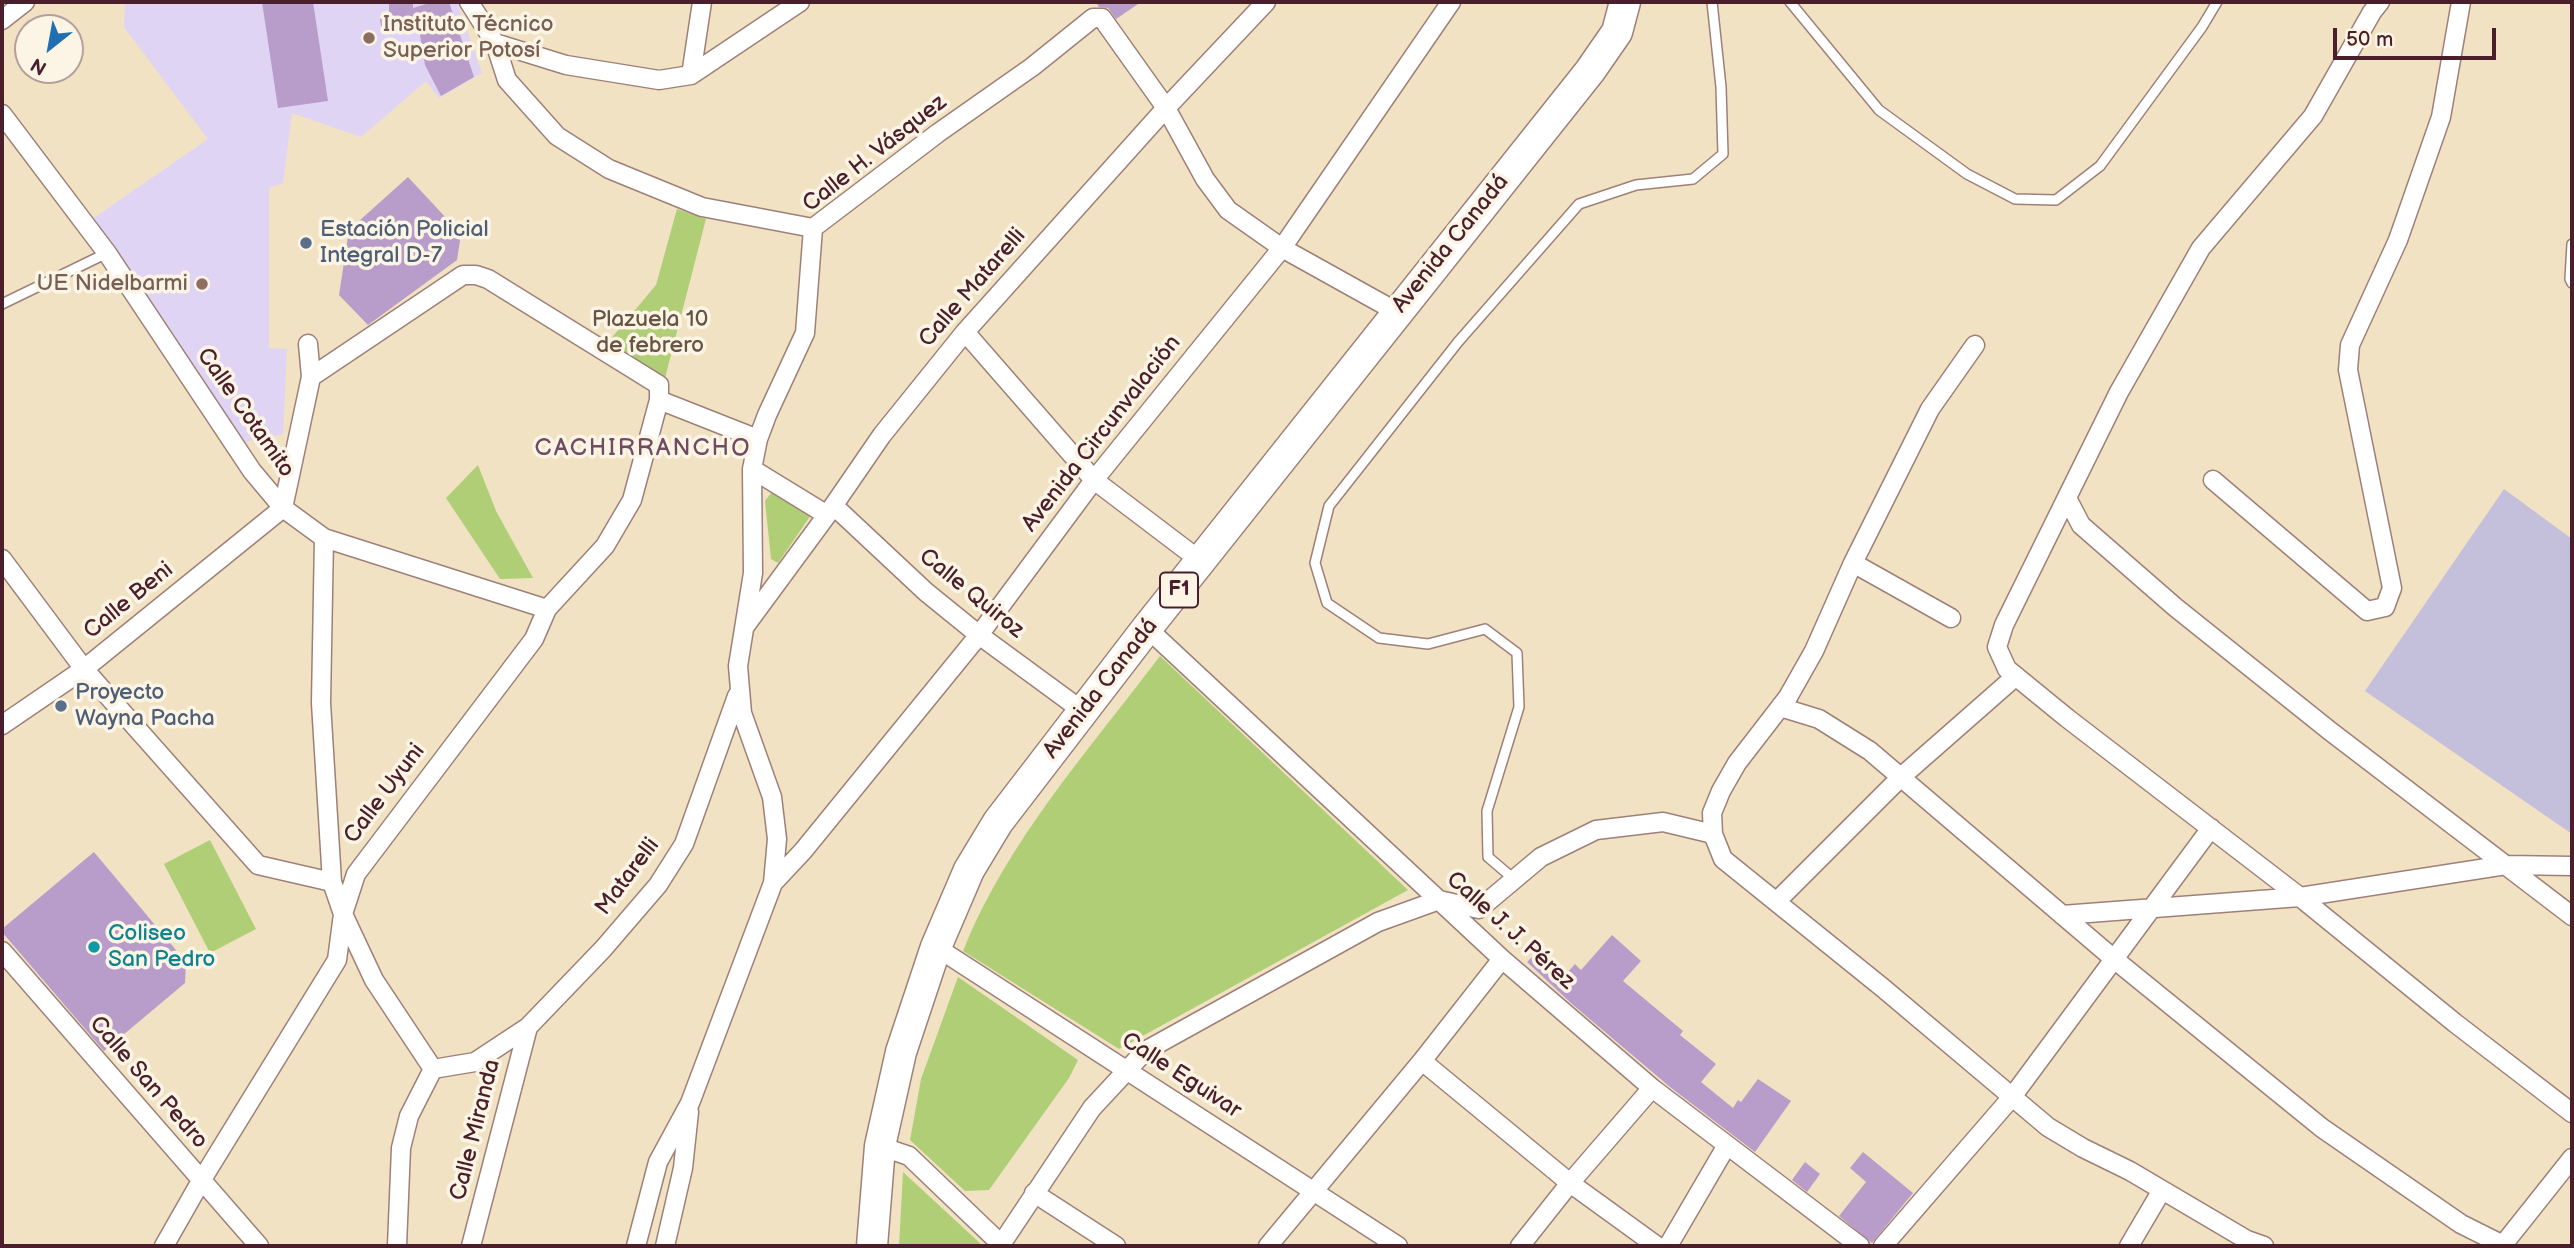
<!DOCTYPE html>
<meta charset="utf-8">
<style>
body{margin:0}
#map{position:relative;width:2574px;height:1248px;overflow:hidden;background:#f1e2c4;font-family:"Balsamiq Sans",sans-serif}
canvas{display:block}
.frame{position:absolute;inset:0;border:4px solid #4a1f2b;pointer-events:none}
.north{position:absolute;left:14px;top:14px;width:70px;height:70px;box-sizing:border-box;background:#fcf5e5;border:2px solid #b59f9b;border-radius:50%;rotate:211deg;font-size:19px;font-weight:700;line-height:28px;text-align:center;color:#4a1f2b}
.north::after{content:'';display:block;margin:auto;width:24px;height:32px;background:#1f6fb2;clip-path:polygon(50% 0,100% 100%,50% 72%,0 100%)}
.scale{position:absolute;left:2333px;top:28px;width:163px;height:32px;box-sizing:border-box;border:4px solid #4a1f2b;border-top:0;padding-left:9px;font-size:21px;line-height:24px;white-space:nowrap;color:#4a1f2b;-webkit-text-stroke:5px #fcf5e5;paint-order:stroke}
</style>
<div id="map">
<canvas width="2574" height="1248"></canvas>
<div class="frame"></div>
<div class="north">N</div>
<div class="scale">50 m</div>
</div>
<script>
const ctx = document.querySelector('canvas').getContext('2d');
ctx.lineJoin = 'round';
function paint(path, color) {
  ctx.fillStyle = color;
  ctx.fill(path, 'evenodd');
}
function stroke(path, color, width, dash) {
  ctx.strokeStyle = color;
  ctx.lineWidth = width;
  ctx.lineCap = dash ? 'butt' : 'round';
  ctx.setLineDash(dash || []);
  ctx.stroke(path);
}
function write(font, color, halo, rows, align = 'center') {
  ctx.font = font + ' "Balsamiq Sans",sans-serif';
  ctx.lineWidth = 7;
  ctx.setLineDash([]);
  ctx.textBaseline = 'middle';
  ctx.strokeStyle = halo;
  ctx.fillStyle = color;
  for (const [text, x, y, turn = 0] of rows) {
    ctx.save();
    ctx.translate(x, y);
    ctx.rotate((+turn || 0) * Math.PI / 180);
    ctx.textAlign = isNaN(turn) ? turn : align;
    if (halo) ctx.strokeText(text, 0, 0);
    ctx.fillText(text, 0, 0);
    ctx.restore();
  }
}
const built = new Path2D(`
 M125,2H457L482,73L439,98L426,81L361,137L292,113L283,183L269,188V348L287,349L283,434L244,442L91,220L208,139L124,27Z`);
const industrial = new Path2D(`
 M2504,489L2572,539V834L2365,691Z`);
const green = new Path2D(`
 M677,209L706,219L665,378L609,341L656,285Z
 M478,465L496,511L533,578L500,579L446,498Z
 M771,493L780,496L811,515L778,563L771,559L765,501Z
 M1160,656L1408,890L1119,1049L963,951C1007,841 1089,750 1160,656Z
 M210,840L256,929L210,953L164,864Z
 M958,977L1078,1060L1069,1078L989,1190L965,1191L910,1140L921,1079Z
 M903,1172L983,1246H899Z`);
const building = new Path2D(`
 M262,2H313L328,101L278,108Z
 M389,2H413V8L433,2H449L474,77L441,96L425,65L418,23L381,26L380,19L389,16Z
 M1096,2H1141L1116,19L1108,8L1099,7Z
 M408,177L461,234L457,260L368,325L339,295L349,230Z
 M94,852L186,962L185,983L104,1051L2,932V929Z
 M1612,935L1641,961L1623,981L1683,1031L1680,1035L1716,1064L1701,1082L1733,1108L1738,1100L1741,1102L1758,1079L1791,1101L1755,1152L1670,1087L1572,1004L1527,962L1540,949L1567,973L1575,964L1581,970Z
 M1863,1152L1913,1193L1872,1243L1839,1216L1866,1182L1850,1168Z
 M1805,1162L1820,1174L1807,1192L1792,1180Z`);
const service = new Path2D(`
 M1790,2L1879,110L1967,174L2015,199L2056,200L2100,166L2202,27L2217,2
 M2572,244L2570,279L2572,283
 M2,304L107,253
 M1515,880L1488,857L1487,811L1519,707L1517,653L1485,629L1428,644L1379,638L1327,603L1315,563L1329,506L1458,342L1579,204L1636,185L1693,179L1723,154L1721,87L1712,2`);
const minor = new Path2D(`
 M469,2L495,43L507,80L557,136L609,169L702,207L813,228
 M2380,2L2372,12L2313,116L2201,248L2119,392L2004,625L1997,647L2007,669L2067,718L2300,897L2455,1023L2572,1113
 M2,20L25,2
 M495,43L566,65L659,80L691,75L800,2
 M691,75L702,2
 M2,114L107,253L252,471L283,508L324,538L547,609
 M965,332L1094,480L1202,562
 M1975,345L1930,409L1853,563L1814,651L1788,697L1737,763L1721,791L1712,813L1713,834L1723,859L1883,988L2048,1127L2083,1148L2130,1171L2247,1240L2264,1246
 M659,400L758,439
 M752,469L827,515
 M2213,480L2367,611L2385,607L2392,588L2348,370L2350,345L2398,240L2441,117L2461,2
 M2067,498L2081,525L2175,607L2330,731L2572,916
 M834,506L926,592L979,635L1084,712
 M324,538L321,703L332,882L343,914L374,980L433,1069
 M2,559L84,669L258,865L332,882
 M1853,563L1951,618
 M746,625L827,515L882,435L965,332L1166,108L1266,2
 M1147,628L1502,959L1652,1088L1860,1246
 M1780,707L1819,719L1870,751L2114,959L2322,1128L2461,1224L2505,1246
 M2,725L84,669L283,508L311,377L308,344
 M773,883L803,851L979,635L1094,480L1282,248L1451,2
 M1776,902L1901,777L2016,676
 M2062,915L2300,897L2506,865L2572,866
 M936,947L1398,1246
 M2,951L259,1246
 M1422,1061L1570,1183L1657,1246
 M433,1069L475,1062L528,1027L603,949L658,885L684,844L737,696
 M880,1146L909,1156L1003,1246
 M1034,1193L1116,1246
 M164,1246L201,1181L337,960L343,914L356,874L534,639L547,609L605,546L632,500L659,400V385L488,279L476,275H463L311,377
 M397,1246L401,1148L409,1116L433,1069
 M471,1246L528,1027
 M636,1246L658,1162L690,1103L773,883L777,839L772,797L742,713L738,666L753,573L752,469L758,439L767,415L805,333L813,228L938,133L1032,67L1093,18H1102L1166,108L1205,179L1228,210L1282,248L1397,312
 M665,1246L683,1168L689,1112
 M1000,1246L1092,1108L1145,1051L1378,922L1439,900L1479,909L1541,857L1596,830L1663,822L1713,834
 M1268,1246L1422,1061L1502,959
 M1520,1246L1570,1183L1652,1088
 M1668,1246L1727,1145
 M1883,1246L2012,1097L2211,828
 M2129,1246L2162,1190
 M2502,1246L2572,1158`);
const trunk = new Path2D(`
 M872,1246L880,1146L901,1052L936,947L969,870L998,822L1147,628L1590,71L1617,32L1625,2`);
const markers = [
 [369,38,7,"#8d6e63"],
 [306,243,7,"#5c6f8a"],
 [202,284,7,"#8d6e63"],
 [61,706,7,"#5c6f8a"],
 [94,947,7,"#0f9aa8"]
];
const shields = [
 [1179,590,38]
];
const shieldNames = [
 ["F1",1179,590]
];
const educationNames = [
 ["Instituto Técnico",383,25],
 ["Superior Potosí",383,51],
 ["UE Nidelbarmi",188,284,"right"]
];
const streetNames = [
 ["Calle H. Vásquez",875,154,-38],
 ["Avenida Canadá",1451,244,-51],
 ["Calle Matarelli",973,288,-49],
 ["Calle Cotamito",245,413,55],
 ["Avenida Circunvalación",1102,434,-52],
 ["Calle Quiroz",971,594,39],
 ["Calle Beni",129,601,-39],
 ["Avenida Canadá",1101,689,-52],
 ["Calle Uyuni",385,794,-53],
 ["Matarelli",628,877,-53],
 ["Calle J. J. Pérez",1510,931,42],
 ["Calle Eguivar",1181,1076,33],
 ["Calle San Pedro",148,1083,49],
 ["Calle Miranda",476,1130,-76]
];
const serviceNames = [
 ["Estación Policial",320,230],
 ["Integral D-7",320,256],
 ["Proyecto",75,693],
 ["Wayna Pacha",75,719]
];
const parkNames = [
 ["Plazuela 10",650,320],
 ["de febrero",650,346]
];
const cultureNames = [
 ["Coliseo",108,934],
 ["San Pedro",108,960]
];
const neighbourhoodNames = [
 ["CACHIRRANCHO",643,449]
];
paint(built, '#e0d4f4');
paint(industrial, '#c4c0db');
paint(green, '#afce76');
paint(building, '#b89cc9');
stroke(service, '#9e8078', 12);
stroke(minor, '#9e8078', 21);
stroke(trunk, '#9e8078', 33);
stroke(service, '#fff', 9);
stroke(minor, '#fff', 18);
stroke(trunk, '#fff', 30);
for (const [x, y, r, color] of markers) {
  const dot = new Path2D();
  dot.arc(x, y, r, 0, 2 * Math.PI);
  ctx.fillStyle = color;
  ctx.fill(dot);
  stroke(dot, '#fcf5e5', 2.5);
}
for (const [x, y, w] of shields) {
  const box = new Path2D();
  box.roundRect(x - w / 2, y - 17.5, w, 35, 5);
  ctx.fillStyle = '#fcf5e5';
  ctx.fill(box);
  stroke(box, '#4a1f2b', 2);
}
write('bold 21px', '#4a1f2b', null, shieldNames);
write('23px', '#785e54', '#fcf5e5', educationNames, 'left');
write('23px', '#4a1f2b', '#fcf5e5', streetNames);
write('23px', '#4e5e75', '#fcf5e5', serviceNames, 'left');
write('23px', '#685442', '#fcf5e5', parkNames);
write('23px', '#0d838f', '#fcf5e5', cultureNames, 'left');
ctx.letterSpacing = '2px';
write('24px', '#704b62', '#fcf5e5', neighbourhoodNames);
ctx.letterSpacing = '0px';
</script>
